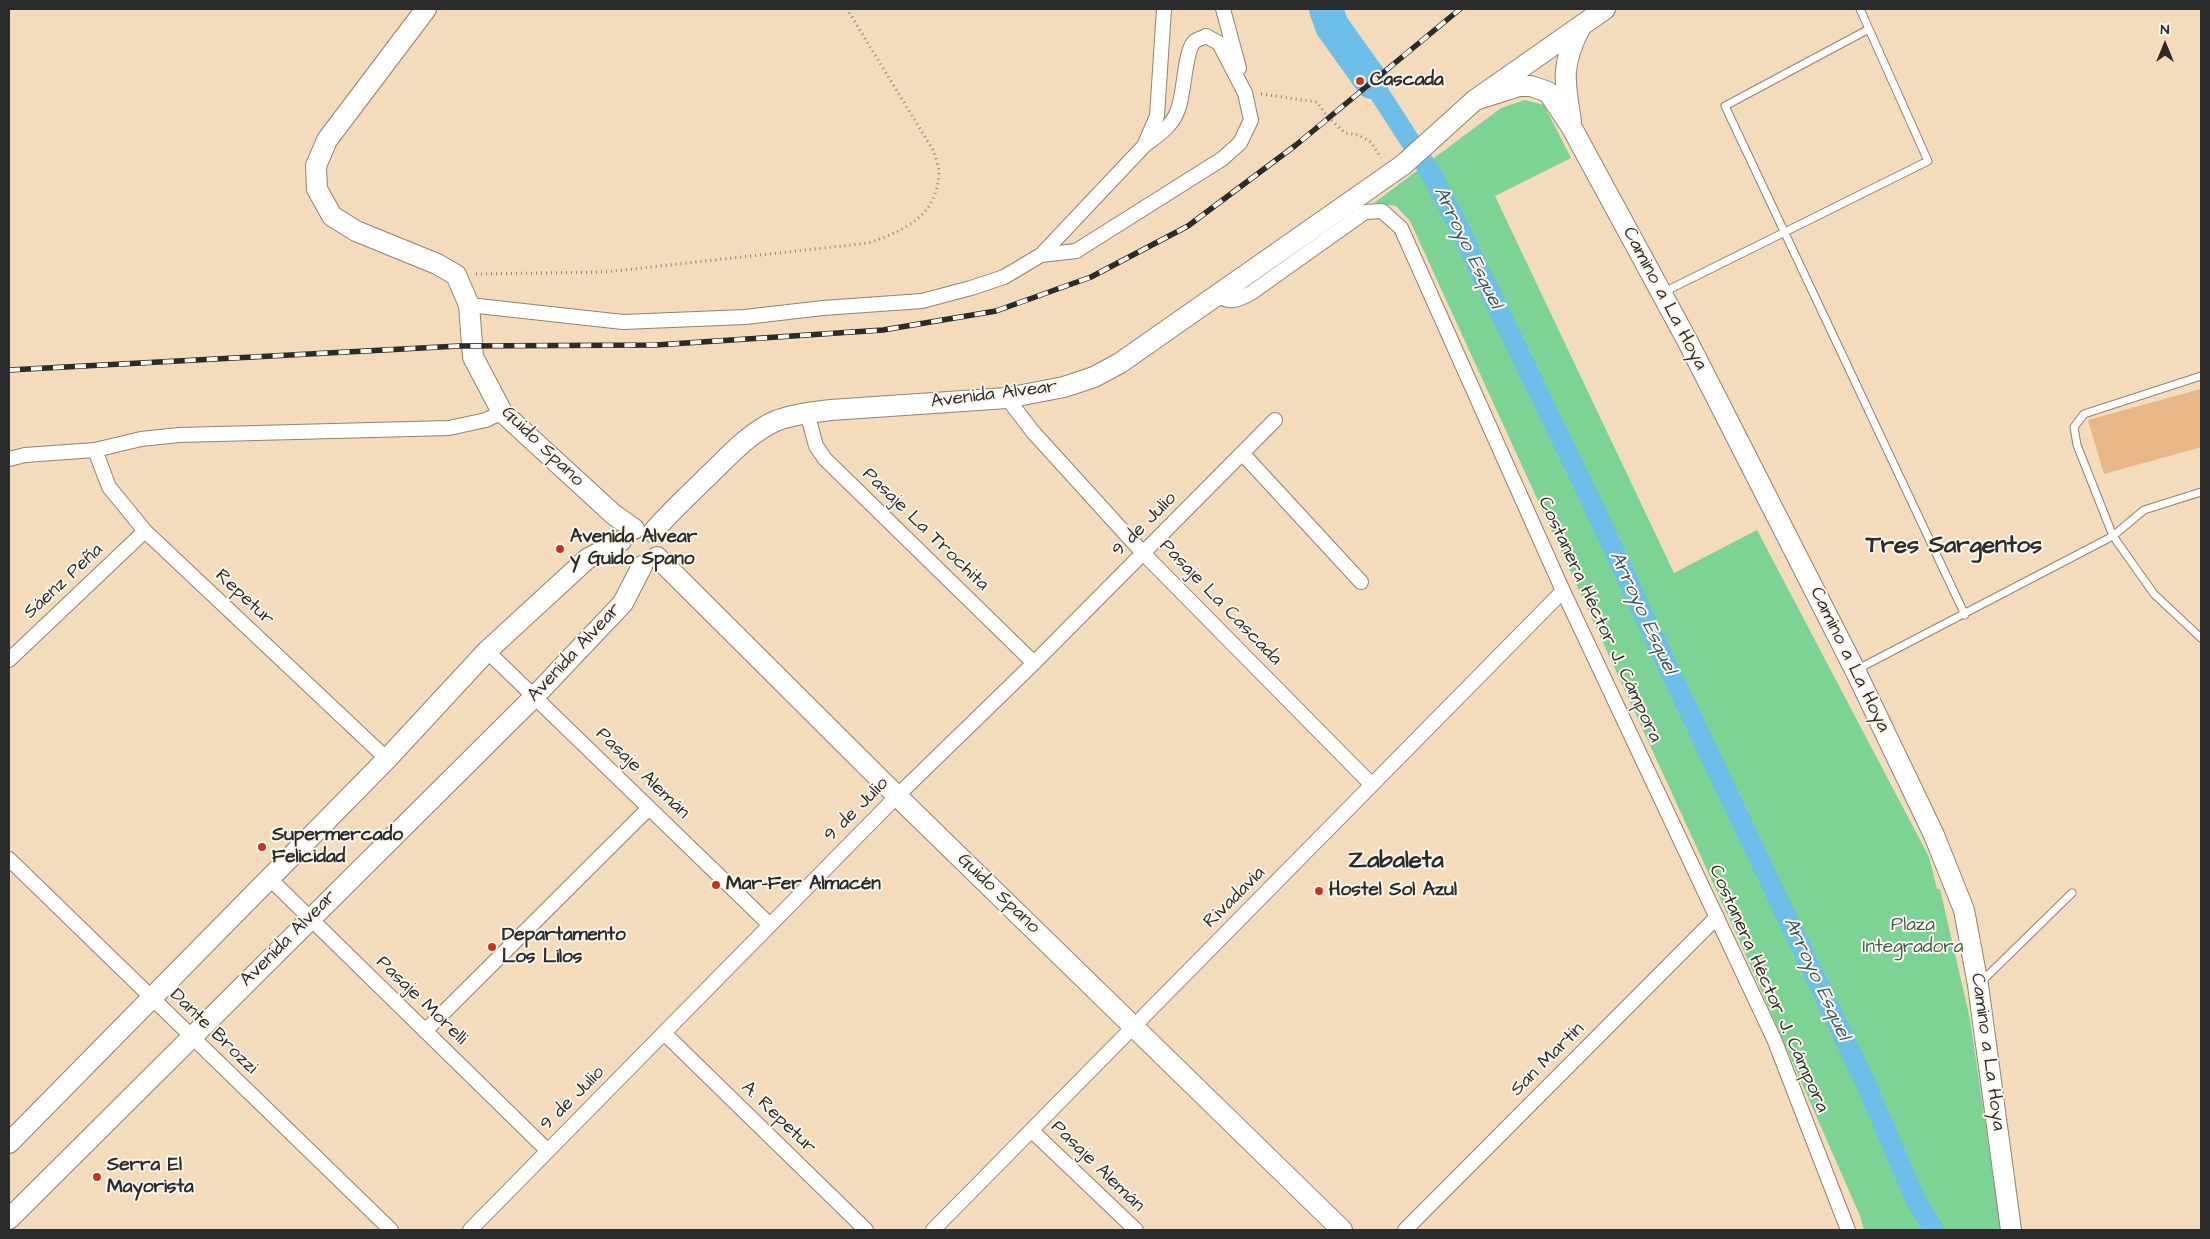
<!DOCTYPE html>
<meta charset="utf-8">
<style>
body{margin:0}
#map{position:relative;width:2210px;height:1239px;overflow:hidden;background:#f3dbbb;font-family:"Architects Daughter",sans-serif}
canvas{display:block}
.frame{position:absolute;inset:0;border:10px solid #2b2b2b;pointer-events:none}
.north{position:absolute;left:2140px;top:20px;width:50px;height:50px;-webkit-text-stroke:4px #fbf7ec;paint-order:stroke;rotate:0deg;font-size:14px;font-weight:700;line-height:20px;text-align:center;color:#2b2b2b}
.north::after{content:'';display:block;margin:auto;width:18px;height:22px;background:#2b2b2b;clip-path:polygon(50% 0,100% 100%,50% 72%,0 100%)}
</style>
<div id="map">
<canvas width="2210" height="1239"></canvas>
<div class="frame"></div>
<div class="north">N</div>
</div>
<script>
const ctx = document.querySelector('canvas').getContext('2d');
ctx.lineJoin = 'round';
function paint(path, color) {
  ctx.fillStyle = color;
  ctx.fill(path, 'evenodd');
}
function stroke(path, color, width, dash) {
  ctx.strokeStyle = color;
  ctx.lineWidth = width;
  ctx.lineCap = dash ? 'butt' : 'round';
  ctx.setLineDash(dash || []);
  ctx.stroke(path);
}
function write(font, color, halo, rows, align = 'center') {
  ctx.font = font + ' "Architects Daughter",sans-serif';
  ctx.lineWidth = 4;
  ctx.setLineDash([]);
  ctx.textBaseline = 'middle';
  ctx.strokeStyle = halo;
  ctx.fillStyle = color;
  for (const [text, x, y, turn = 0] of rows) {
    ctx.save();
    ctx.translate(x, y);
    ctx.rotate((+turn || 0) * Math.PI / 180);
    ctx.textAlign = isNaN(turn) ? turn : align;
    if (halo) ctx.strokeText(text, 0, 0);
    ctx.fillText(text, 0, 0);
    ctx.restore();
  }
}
const green = new Path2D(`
 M1525,100L1544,105L1571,158L1495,196L1674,573L1757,530L1929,857L1937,889H1940L1970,1019L2001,1230H1864L1860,1216L1740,942L1410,221L1396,206L1374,203L1501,108Z`);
const canal = new Path2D(`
 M1372,82L1432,175L1457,224L1592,503L1649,627L1865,1082L1916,1201L1934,1230`);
const river = new Path2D(`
 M1326,9L1332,26L1372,82`);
const building = new Path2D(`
 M2201,389V447L2104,474L2088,420Z`);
const path = new Path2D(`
 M1261,94L1317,102L1326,115L1345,133L1358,135L1371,142L1381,158
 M476,274L605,272L869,243C904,230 937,217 939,173C939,166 935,157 933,150L847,9`);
const lane = new Path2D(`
 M1869,29L1725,106L1965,615
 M1664,292L1928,161L1860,9
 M2201,376L2084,414L2074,427L2077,445L2113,536L2154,594L2201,638
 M1856,670L2113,536L2144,510L2201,492
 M1980,983L2072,893`);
const street = new Path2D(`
 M1223,9L1239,68
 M1041,255L1076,251L1222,159L1240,143L1251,120L1245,93L1219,43L1206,36C1203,38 1198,39 1195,41C1184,50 1185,95 1177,112C1171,127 1158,135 1145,145
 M1217,295C1229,304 1238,300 1251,293L1365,212L1382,211L1401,228L1563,591L1774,1039L1848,1230
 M469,305L623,322L745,317L823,308L922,301L971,288L1004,277L1041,255L1144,146L1157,116L1164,9
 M1007,398L1033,432L1143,553L1372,785
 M807,412L816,446L825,459L1034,663
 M95,450L109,487L145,531L387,759
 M1242,453L1361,582
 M9,459L25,455L95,450L141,439L179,435L449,428L486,420L502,412
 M487,651L770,925
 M9,660L145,531
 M9,859L391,1230
 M268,877L548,1151
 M425,1031L649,808
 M664,1033L866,1230
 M1032,1131L1136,1230
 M470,1230L897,796L1034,663L1275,420
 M933,1230L1563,591
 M1405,1230L1717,917`);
const secondary = new Path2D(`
 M426,9L327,140L316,166L317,189L332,216L356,231L437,264L456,275L469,305L473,357L502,412L613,514L634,529
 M1475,100L1519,86H1531L1548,92L1572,128L1688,342L1855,670L1934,835L1964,910L1978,985L2011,1230
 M1571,121C1564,80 1561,64 1581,26
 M653,532C670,512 690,494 709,475C730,455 751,431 778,420C795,414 813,412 831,410L1007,398L1064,387L1094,377L1120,363L1403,165L1475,100L1605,9
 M657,557L897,796L1342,1230
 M9,1143L387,759L487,651L587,559L621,541
 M9,1219L535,696L623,603L642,566`);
const rail = new Path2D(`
 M9,370L459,346L656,345L883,330L996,311L1091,277L1188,226L1296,145L1460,9`);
const markers = [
 [1360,81,5,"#c8321e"],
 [560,549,5,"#c8321e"],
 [262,847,5,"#c8321e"],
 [716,885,5,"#c8321e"],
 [1319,891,5,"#c8321e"],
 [492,947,5,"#c8321e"],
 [97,1177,5,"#c8321e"]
];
const poiNames = [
 ["Cascada",1370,81],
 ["Avenida Alvear",570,538],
 ["y Guido Spano",570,560],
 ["Supermercado",272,836],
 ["Felicidad",272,858],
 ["Mar-Fer Almacén",726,885],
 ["Hostel Sol Azul",1329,891],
 ["Departamento",502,936],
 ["Los Lilos",502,958],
 ["Serra El",107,1166],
 ["Mayorista",107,1188]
];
const streetNames = [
 ["Camino a La Hoya",1664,299,62],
 ["Avenida Alvear",994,395,-7],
 ["Guido Spano",542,447,44],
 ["9 de Julio",1145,525,-45],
 ["Pasaje La Trochita",925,530,44],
 ["Sáenz Peña",64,582,-43],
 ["Repetur",244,598,43],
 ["Pasaje La Cascada",1220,603,46],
 ["Costanera Héctor J. Cámpora",1599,620,65],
 ["Avenida Alvear",575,653,-47],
 ["Camino a La Hoya",1849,660,64],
 ["Pasaje Alemán",642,774,44],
 ["9 de Julio",857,810,-45],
 ["Guido Spano",998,894,44],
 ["Rivadavia",1235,898,-45],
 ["Avenida Alvear",289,939,-45],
 ["Costanera Héctor J. Cámpora",1768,989,66],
 ["Pasaje Morelli",421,1001,44],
 ["Dante Brozzi",213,1032,44],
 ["Camino a La Hoya",1987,1052,82],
 ["San Martín",1548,1060,-45],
 ["9 de Julio",573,1099,-45],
 ["A. Repetur",778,1118,44],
 ["Pasaje Alemán",1097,1167,44]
];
const parkNames = [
 ["Plaza",1913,926],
 ["Integradora",1913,948]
];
const waterNames = [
 ["Arroyo Esquel",1467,248,64],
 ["Arroyo Esquel",1642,613,65],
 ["Arroyo Esquel",1816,979,65]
];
const districtNames = [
 ["Tres Sargentos",1954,547],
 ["Zabaleta",1396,862]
];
paint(green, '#7dd396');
stroke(canal, '#6dbfe9', 20);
stroke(river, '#6dbfe9', 34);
paint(building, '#e8b687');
stroke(lane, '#8f8373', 9);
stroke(street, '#8f8373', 16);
stroke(secondary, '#8f8373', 22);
stroke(path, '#8f8373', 3, [1, 4]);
stroke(lane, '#fff', 7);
stroke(street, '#fff', 14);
stroke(secondary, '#fff', 20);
stroke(rail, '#2b2b2b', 5.5);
stroke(rail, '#fbf7ec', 4, [11]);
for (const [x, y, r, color] of markers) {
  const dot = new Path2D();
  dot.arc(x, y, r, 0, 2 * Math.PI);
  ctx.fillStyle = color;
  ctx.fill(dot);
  stroke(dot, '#fbf7ec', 2);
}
write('bold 19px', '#2b2b2b', '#fbf7ec', poiNames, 'left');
write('19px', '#2b2b2b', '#fbf7ec', streetNames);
write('19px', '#445d4b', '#fbf7ec', parkNames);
write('italic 20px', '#3f5764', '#fbf7ec', waterNames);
write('bold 24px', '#2b2b2b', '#fbf7ec', districtNames);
</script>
